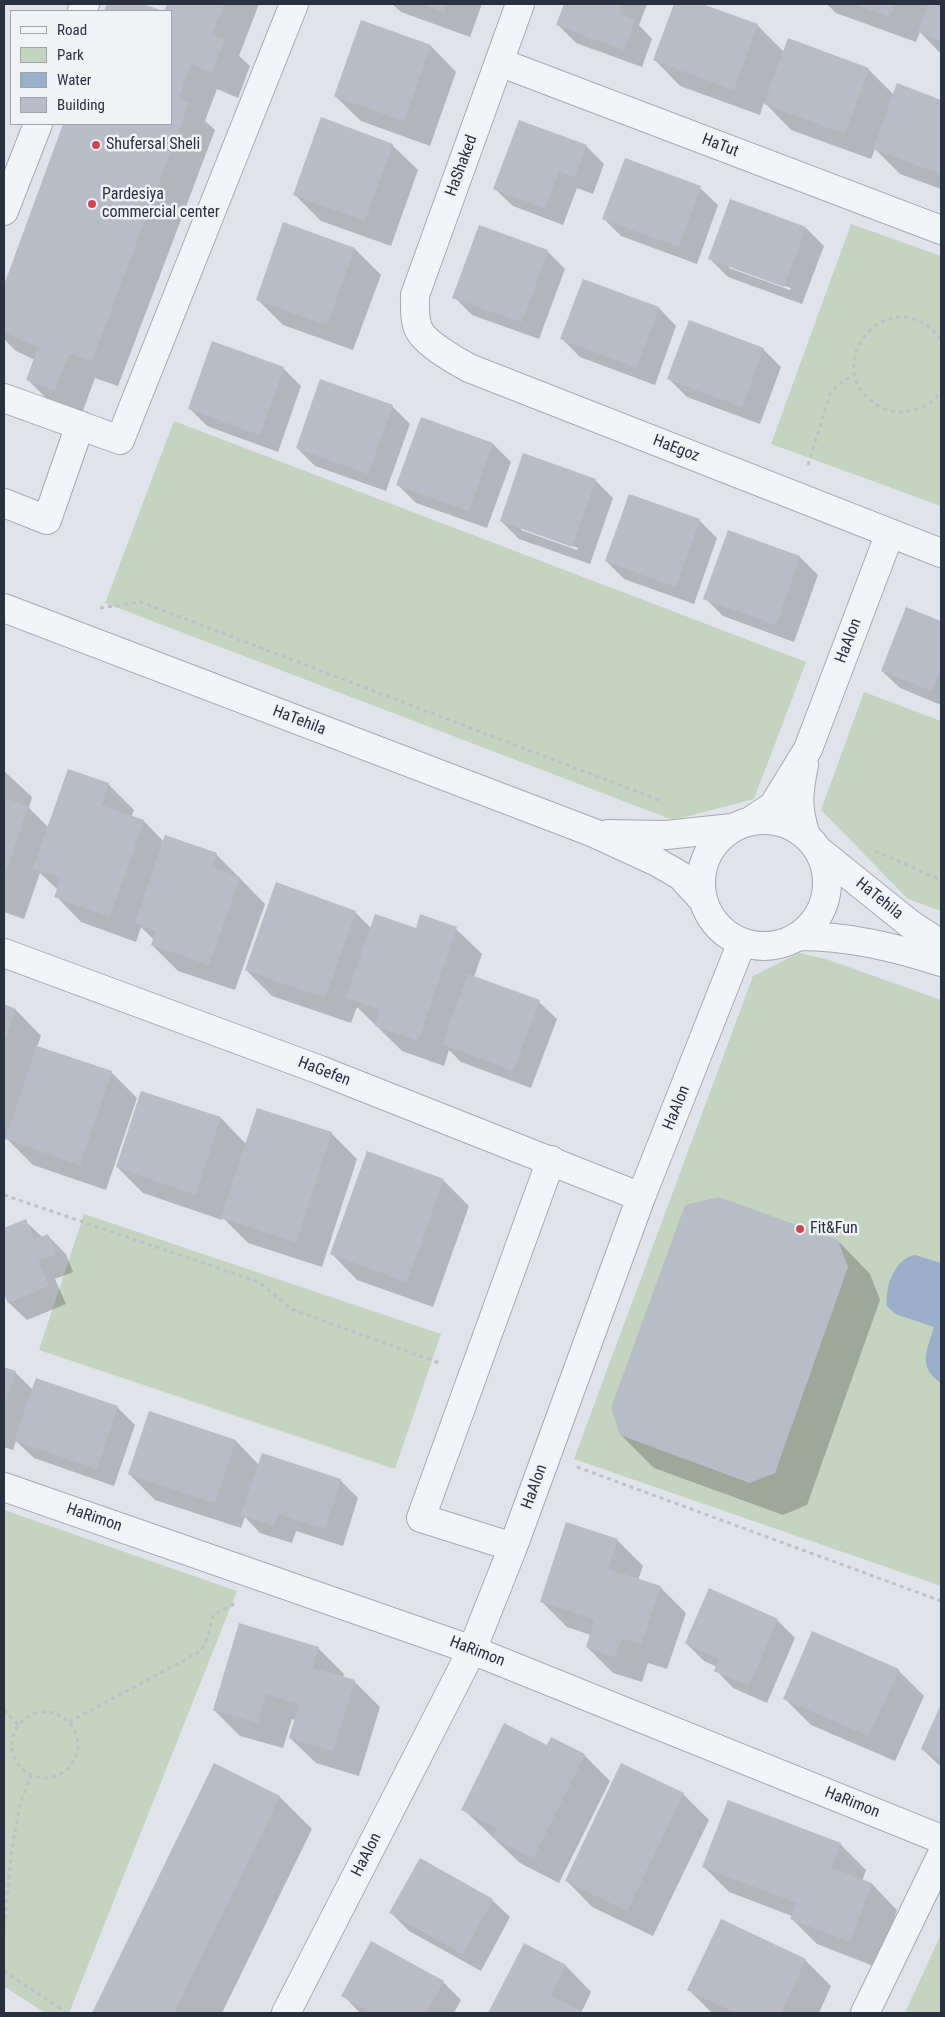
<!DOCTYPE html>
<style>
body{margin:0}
#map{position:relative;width:945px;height:2017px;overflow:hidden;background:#e0e3e9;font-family:"Roboto Condensed",sans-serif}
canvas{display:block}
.frame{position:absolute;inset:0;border:5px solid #293040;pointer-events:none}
.legend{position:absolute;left:10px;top:10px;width:162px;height:115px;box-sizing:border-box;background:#f0f2f6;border:1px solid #a0a4ad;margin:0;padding:6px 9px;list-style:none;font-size:15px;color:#293040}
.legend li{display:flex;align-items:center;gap:10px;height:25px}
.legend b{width:25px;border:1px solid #a0a4ad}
</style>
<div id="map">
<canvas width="945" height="2017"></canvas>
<div class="frame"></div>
<ul class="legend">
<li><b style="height:6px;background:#f3f4f7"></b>Road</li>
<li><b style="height:14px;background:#c5d3c1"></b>Park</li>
<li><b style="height:14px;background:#9bafc8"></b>Water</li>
<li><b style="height:14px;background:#b7bcc6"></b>Building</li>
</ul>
</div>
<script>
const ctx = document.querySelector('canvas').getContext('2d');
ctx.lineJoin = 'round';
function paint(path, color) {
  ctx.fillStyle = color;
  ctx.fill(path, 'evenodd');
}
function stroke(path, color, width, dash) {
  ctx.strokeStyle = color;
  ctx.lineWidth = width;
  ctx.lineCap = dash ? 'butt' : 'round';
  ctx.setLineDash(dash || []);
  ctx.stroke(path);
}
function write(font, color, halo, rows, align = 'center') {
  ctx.font = font + ' "Roboto Condensed",sans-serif';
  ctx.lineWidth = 5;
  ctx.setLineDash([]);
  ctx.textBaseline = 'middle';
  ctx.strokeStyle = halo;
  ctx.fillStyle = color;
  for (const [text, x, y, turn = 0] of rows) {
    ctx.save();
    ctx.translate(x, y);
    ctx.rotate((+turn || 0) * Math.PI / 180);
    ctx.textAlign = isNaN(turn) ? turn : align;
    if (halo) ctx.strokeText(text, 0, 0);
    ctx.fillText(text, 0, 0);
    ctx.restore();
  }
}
const green = new Path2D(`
 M851,224L941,256V506L771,444Z
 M174,421L806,662L754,799L673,820L105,603Z
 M864,692L941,721V911L908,899L821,810Z
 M799,953L826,959L941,1000V1586L574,1459L753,976Z
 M84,1214L441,1334L395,1469L39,1350Z
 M4,1510L237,1591L69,2013H45L4,1986Z
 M941,1934V2013H905Z`);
const water = new Path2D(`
 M915,1255L941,1263V1383C917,1367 927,1350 934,1327L895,1314L887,1306C885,1287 894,1259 915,1255Z`);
const shadow = new Path2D(`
 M108,4H140L160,11H106Z
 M168,4H259L239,56L250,66L238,98L217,89L205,121L215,130L118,386L95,378L81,416L53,405L27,379L35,360L16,351L4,339V288L64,124H171V11H165Z
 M392,4H482L470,37L401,12Z
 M566,4H647L639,25L652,39L642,67L576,43L558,25Z
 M675,4H699L757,25L784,52L868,69L894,95L898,85L941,101V189L900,174L875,149L871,159L791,130L764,102L760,115L680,86L655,60Z
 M827,4H941V54L920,32L916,42L836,13Z
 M431,46L456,72L430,146L361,121L335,96Z
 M392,145L418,170L391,246L321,221L295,195Z
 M586,146L604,164L593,194L577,188L563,225L513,206L495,189Z
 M700,188L718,205L697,264L621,236L604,219Z
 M284,224L355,249L381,275L353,350L283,325L257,299Z
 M806,228L824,246L802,304L728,277L710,259ZM729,266L791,288L790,290L729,268Z
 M547,251L565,269L539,339L472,315L454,297Z
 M659,308L676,326L655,385L580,357L562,339Z
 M763,349L781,367L760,424L687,397L669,379Z
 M283,368L301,386L278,452L207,426L190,409Z
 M392,406L410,424L386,491L315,466L297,448Z
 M421,419L493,444L511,462L487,528L416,503L398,485Z
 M595,480L613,498L590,564L519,539L501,521ZM521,527L578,548L577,550L521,530Z
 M699,520L717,538L694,604L624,579L606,561Z
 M728,532L800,557L818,575L794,642L723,616L705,598Z
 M906,609L941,622V705L900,688L882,671Z
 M4,771L32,797L29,808L49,828L108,784L134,810L131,817L144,821L164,842L216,854L265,904L235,990L178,971L152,945L154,940L141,927L136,942L81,922L56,896L58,890L40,873L24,919L4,912Z
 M355,912L371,928L456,929L482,954L474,977L539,1002L557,1019L531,1088L461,1062L449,1050L444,1066L402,1051L357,1007L351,1023L272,996L246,970Z
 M4,1006L16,1010L41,1036L37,1047L111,1072L137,1098L106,1190L33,1165L6,1138L4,1143Z
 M141,1092L221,1118L246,1144L331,1133L357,1159L322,1267L248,1243L223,1218L222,1220L143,1193L117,1167Z
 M443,1180L469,1206L433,1307L357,1280L332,1254Z
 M25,1221L43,1238L48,1236L66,1254L73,1272L55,1279L66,1304L27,1320L9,1303L4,1290V1230Z
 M838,1241L870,1274L880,1300L807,1505L783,1515L654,1468L621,1435Z
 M4,1368L15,1372L33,1390L117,1407L135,1425L114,1486L34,1458L16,1441L13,1450L4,1447Z
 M150,1413L236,1441L259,1465L340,1480L358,1498L343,1546L296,1531L292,1543L260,1533L245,1517L241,1528L155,1500L129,1474Z
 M617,1540L643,1566L638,1580L660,1587L686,1613L667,1669L648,1663L642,1682L613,1673L587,1647L591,1635L567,1627L541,1601Z
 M777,1620L795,1638L767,1703L733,1688L716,1670L717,1667L704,1661L686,1643Z
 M318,1648L344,1674L343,1678L354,1681L380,1707L359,1776L316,1763L290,1738L295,1720L292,1719L283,1748L240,1736L214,1710Z
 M898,1670L924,1696L895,1761L811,1725L785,1699Z
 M941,1707V1767L922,1749Z
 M548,1746L584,1755L610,1781L559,1883L520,1863L463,1809Z
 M214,1764L280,1797L312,1829L222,2013H93Z
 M683,1794L709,1820L653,1936L592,1907L567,1881Z
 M840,1844L866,1870L862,1881L872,1884L897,1910L876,1967L817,1944L792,1919V1916L729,1892L703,1866Z
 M492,1900L510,1917L481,1971L409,1931L391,1913Z
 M722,1920L805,1960L831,1986L819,2013H712L689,1990Z
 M524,1945L566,1966L591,1992L581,2013H490Z
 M443,1982L461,2000L454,2013H360L343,1995Z`);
const building = new Path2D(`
 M107,4H143L163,11H104Z
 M167,4H224L212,34L225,39L212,73L191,64L178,99L189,103L92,361L69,353L55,391L26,380L38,347L4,332V285L63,124H171V11H164Z
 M422,4H447L444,12Z
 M564,4H622L619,14L635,20L624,50L556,25Z
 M674,4H702L758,24L734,90L653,60Z
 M854,4H895L890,17Z
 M928,4H941V41L918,32Z
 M361,20L431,45L404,121L334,96Z
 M788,38L869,68L845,134L764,104Z
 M897,83L941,100V174L873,149Z
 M321,117L393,144L365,221L293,195Z
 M519,120L587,145L575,177L559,171L545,208L493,189Z
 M625,158L701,186L679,247L602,219Z
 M730,199L806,227L784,287L708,259Z
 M283,222L355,248L327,325L256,300Z
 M479,225L548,250L522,322L452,298Z
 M583,279L659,307L637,368L560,339Z
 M689,320L764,348L742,407L667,379Z
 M212,341L284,367L260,435L188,409Z
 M320,379L393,405L368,474L296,448Z
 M421,417L493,443L469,511L396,485Z
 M523,453L596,479L572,547L500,521Z
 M629,494L700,519L676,587L605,561Z
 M728,530L800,556L776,625L703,599Z
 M906,607L941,621V668L932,691L881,671Z
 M68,769L109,783L101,805L144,820L110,917L54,897L61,878L33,868Z
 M4,798L28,806L4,878Z
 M165,835L217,853L212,867L240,877L209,965L151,945L156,931L135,923Z
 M276,882L356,911L325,998L245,970Z
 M375,914L416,928L420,914L457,927L418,1041L375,1026L380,1010L346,998Z
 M468,974L540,1000L513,1071L442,1044Z
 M4,1004L16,1009L4,1043Z
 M37,1046L112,1071L80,1165L6,1139Z
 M141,1091L221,1117L196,1195L116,1167Z
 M257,1108L332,1132L296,1242L221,1218Z
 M367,1151L444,1179L407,1282L330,1254Z
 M719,1197L838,1240L848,1267L775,1473L750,1483L620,1435L611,1408L685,1205Z
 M26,1219L34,1240L48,1234L56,1254L38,1261L49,1286L8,1303L4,1294V1228Z
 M4,1367L16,1371L4,1407Z
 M36,1378L118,1406L97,1469L14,1441Z
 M149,1411L236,1440L215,1503L128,1474Z
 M262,1453L341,1479L325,1529L278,1514L274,1526L241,1515Z
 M566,1522L618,1539L608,1569L661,1586L641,1644L622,1638L616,1657L586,1647L595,1619L540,1602Z
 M709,1588L778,1619L749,1686L714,1671L719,1659L685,1643Z
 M239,1623L319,1647L313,1668L355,1680L333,1751L289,1738L299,1704L266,1694L258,1723L213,1710Z
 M812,1631L899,1669L869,1736L783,1699Z
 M941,1704V1759L921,1749Z
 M504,1723L547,1745L551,1737L585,1754L533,1858L492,1837L497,1828L461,1810Z
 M214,1763L280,1796L174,2013H92Z
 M621,1763L684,1793L627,1911L565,1881Z
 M728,1800L841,1843L831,1868L872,1883L850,1942L790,1919L797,1903L702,1867Z
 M420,1858L493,1899L463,1954L389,1913Z
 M721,1919L806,1959L781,2013H736L687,1990Z
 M371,1941L444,1981L426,2013H373L341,1996Z
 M524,1943L566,1965L551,1996L581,2011L579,2013H488Z`);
const path = new Path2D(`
 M941,339C891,277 820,362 872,401C879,407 889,412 899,412C916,411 932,406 941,391
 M808,465L830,394L838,385L855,374
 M100,608L141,602L659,800
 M875,851L941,880
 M4,1195L259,1282L291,1309L442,1364
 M577,1467L941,1601
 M4,1710L18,1725
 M12 1745a33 33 0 1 1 66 0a33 33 0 1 1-66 0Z
 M69,1722L201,1651L208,1636L213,1615L236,1603
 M4,1935L11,1855L20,1804L31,1775
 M4,1971L67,2013`);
const minor = new Path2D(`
 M520,4L415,295C415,305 414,321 419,330C425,343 456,361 469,368L941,553
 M82,11L85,4
 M499,62L941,230
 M4,211L38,124
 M4,398L120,440L294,4
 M4,503L47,520L80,425
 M4,608L594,833L657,862L681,876L703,900
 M804,765C798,794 797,808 806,836
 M752,820L773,806L808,749L890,533
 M701 883a63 63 0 1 1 126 0a63 63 0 1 1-126 0Z
 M608,834L666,835L732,828
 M818,850L910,924L941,944
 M799,936C848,936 894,947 941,962
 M4,953L320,1070L641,1197
 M4,1487L472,1650L941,1839
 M513,1547L421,1518L551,1160
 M286,2013L472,1650L513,1547L641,1197L742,942
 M865,2013L941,1856`);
const markers = [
 [96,145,5,"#cc4653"],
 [92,204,5,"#cc4653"],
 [800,1229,5,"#cc4653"]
];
const poiNames = [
 ["Shufersal Sheli",106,145],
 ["Pardesiya",102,195],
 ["commercial center",102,213],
 ["Fit&Fun",810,1229]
];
const streetNames = [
 ["HaTut",720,146,21],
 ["HaShaked",462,166,-70],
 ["HaEgoz",676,449,21],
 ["HaAlon",849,641,-69],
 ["HaTehila",299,721,21],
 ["HaTehila",879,899,39],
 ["HaGefen",324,1072,21],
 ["HaAlon",677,1108,-68],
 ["HaAlon",535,1487,-70],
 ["HaRimon",94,1518,19],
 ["HaRimon",477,1652,21],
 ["HaRimon",852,1803,22],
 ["HaAlon",367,1855,-63]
];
paint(green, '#c5d3c1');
paint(water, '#9bafc8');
paint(shadow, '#0003');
paint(building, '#b7bcc6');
stroke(minor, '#a5aab3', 30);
stroke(path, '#bec1c7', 3, [4, 4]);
stroke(minor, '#f3f4f7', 28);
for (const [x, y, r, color] of markers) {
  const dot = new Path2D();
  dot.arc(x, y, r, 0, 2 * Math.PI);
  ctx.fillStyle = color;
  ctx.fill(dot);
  stroke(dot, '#f0f2f6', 2);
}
write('16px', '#293040', '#f0f2f6', poiNames, 'left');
write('16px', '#293040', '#f0f2f6', streetNames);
</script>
